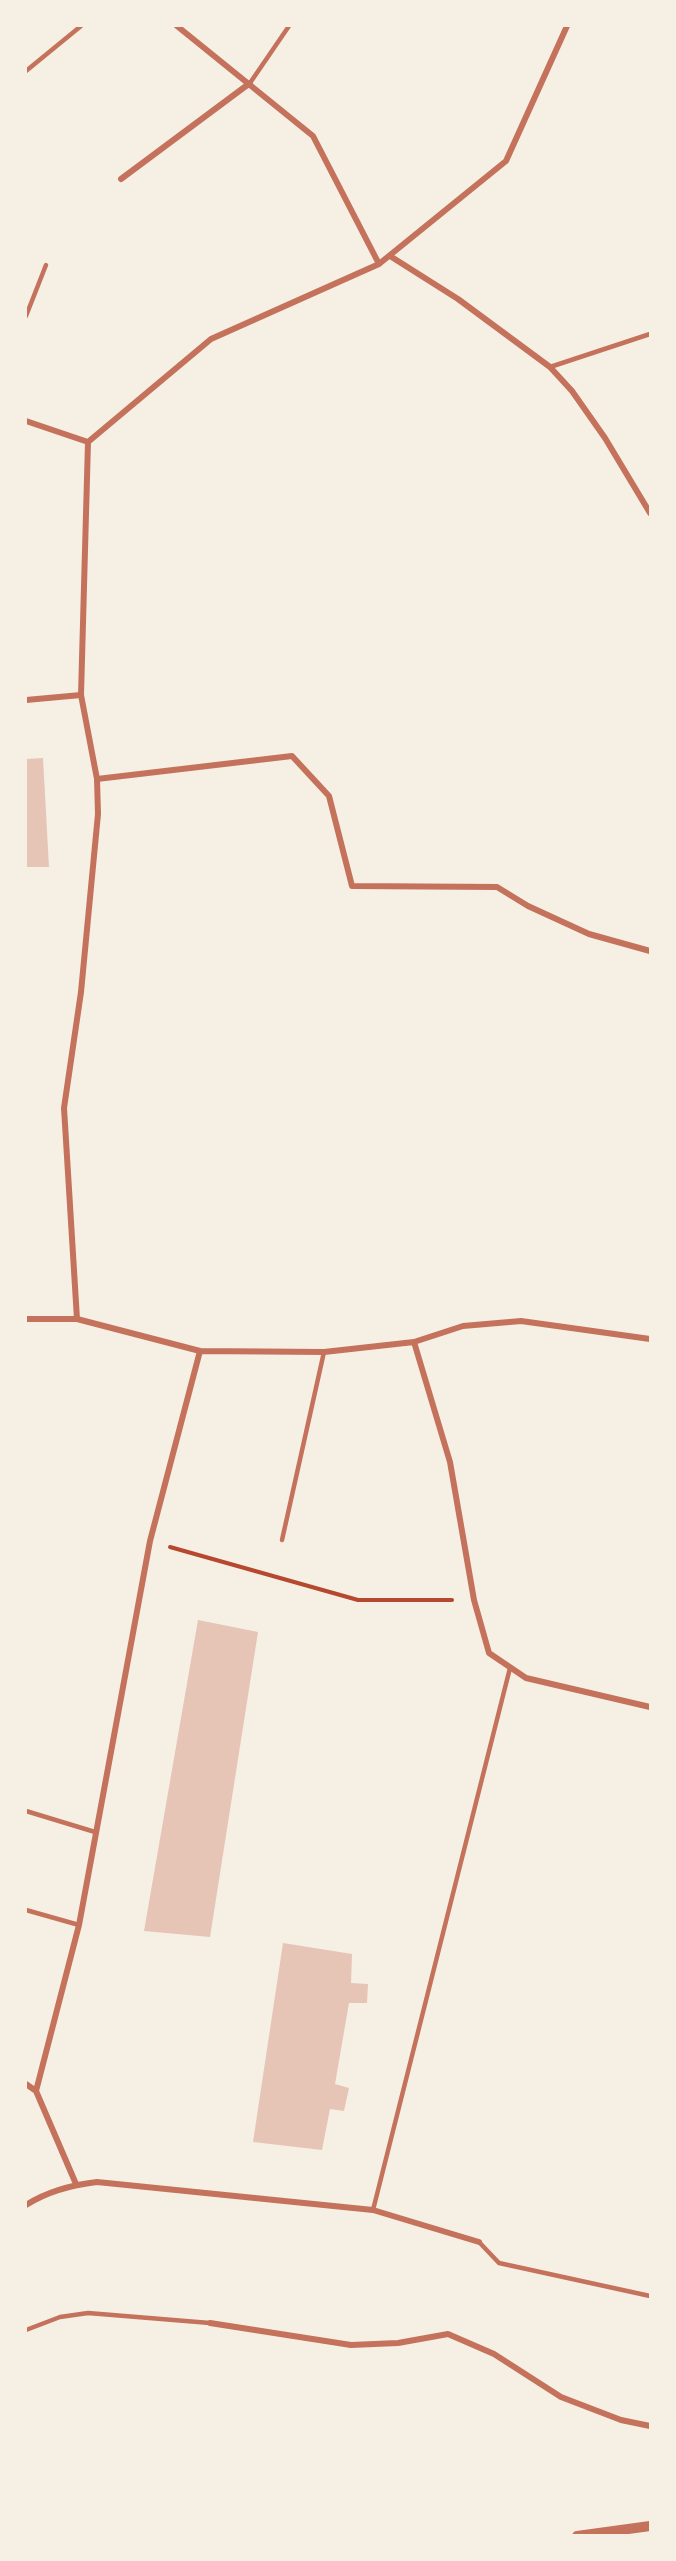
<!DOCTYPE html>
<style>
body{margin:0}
#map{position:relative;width:676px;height:2561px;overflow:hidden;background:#f6efe4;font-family:"Source Serif 4",serif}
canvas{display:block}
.frame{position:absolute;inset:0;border:27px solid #f6efe4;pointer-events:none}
</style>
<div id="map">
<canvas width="676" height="2561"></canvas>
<div class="frame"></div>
</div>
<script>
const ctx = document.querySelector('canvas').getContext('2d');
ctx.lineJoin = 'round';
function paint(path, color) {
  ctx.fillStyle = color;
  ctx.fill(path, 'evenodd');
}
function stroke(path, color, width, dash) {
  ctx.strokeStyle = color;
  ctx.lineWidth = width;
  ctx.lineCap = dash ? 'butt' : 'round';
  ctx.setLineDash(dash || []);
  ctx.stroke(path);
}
const building = new Path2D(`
 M43,758L49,867H26V759Z
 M198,1620L258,1632L210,1937L144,1931Z
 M283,1943L352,1954L351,1983L368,1984L367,2003H349L335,2084L349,2088L344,2111L330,2109L322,2150L253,2142Z`);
const path = new Path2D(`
 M170,1547L358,1600H452`);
const service = new Path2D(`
 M26,71L81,26
 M250,83L289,26
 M26,316L46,265
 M550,367L650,334
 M282,1540L324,1352
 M26,1811L95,1832
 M26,1910L79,1925
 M373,2210L510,1668
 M479,2242L499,2263L650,2296
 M26,2330L60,2317L88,2313L210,2323`);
const minor = new Path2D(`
 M177,26L313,136L379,264
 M121,179L250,83
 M390,256L458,299L550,367L572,391L605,438L650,513
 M26,421L88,442L81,695L97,779L98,814L81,992L64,1108L77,1319
 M88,442L211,339L379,264L506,161L567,26
 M26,700L81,695
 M97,779L292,756L329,796L352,886L497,887L528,906L589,934L650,951
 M26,1319H77L200,1351L324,1352L414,1342L463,1326L521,1321L650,1339
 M414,1342L450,1462L474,1600L489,1653L526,1678L650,1707
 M26,2084L36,2091L76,2184
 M36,2091L79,1925L150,1541L200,1351
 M26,2205C48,2191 71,2185 97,2182L373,2210L479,2242
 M210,2323L351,2345L398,2343L448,2334L494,2354L561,2397L621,2420L650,2426`);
const tertiary = new Path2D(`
 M577,2536L650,2526`);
paint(building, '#e6c5b7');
stroke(path, '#b5482f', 4);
stroke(service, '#c5725c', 4.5);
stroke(minor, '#c5725c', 6);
stroke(tertiary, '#c5725c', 10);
</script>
